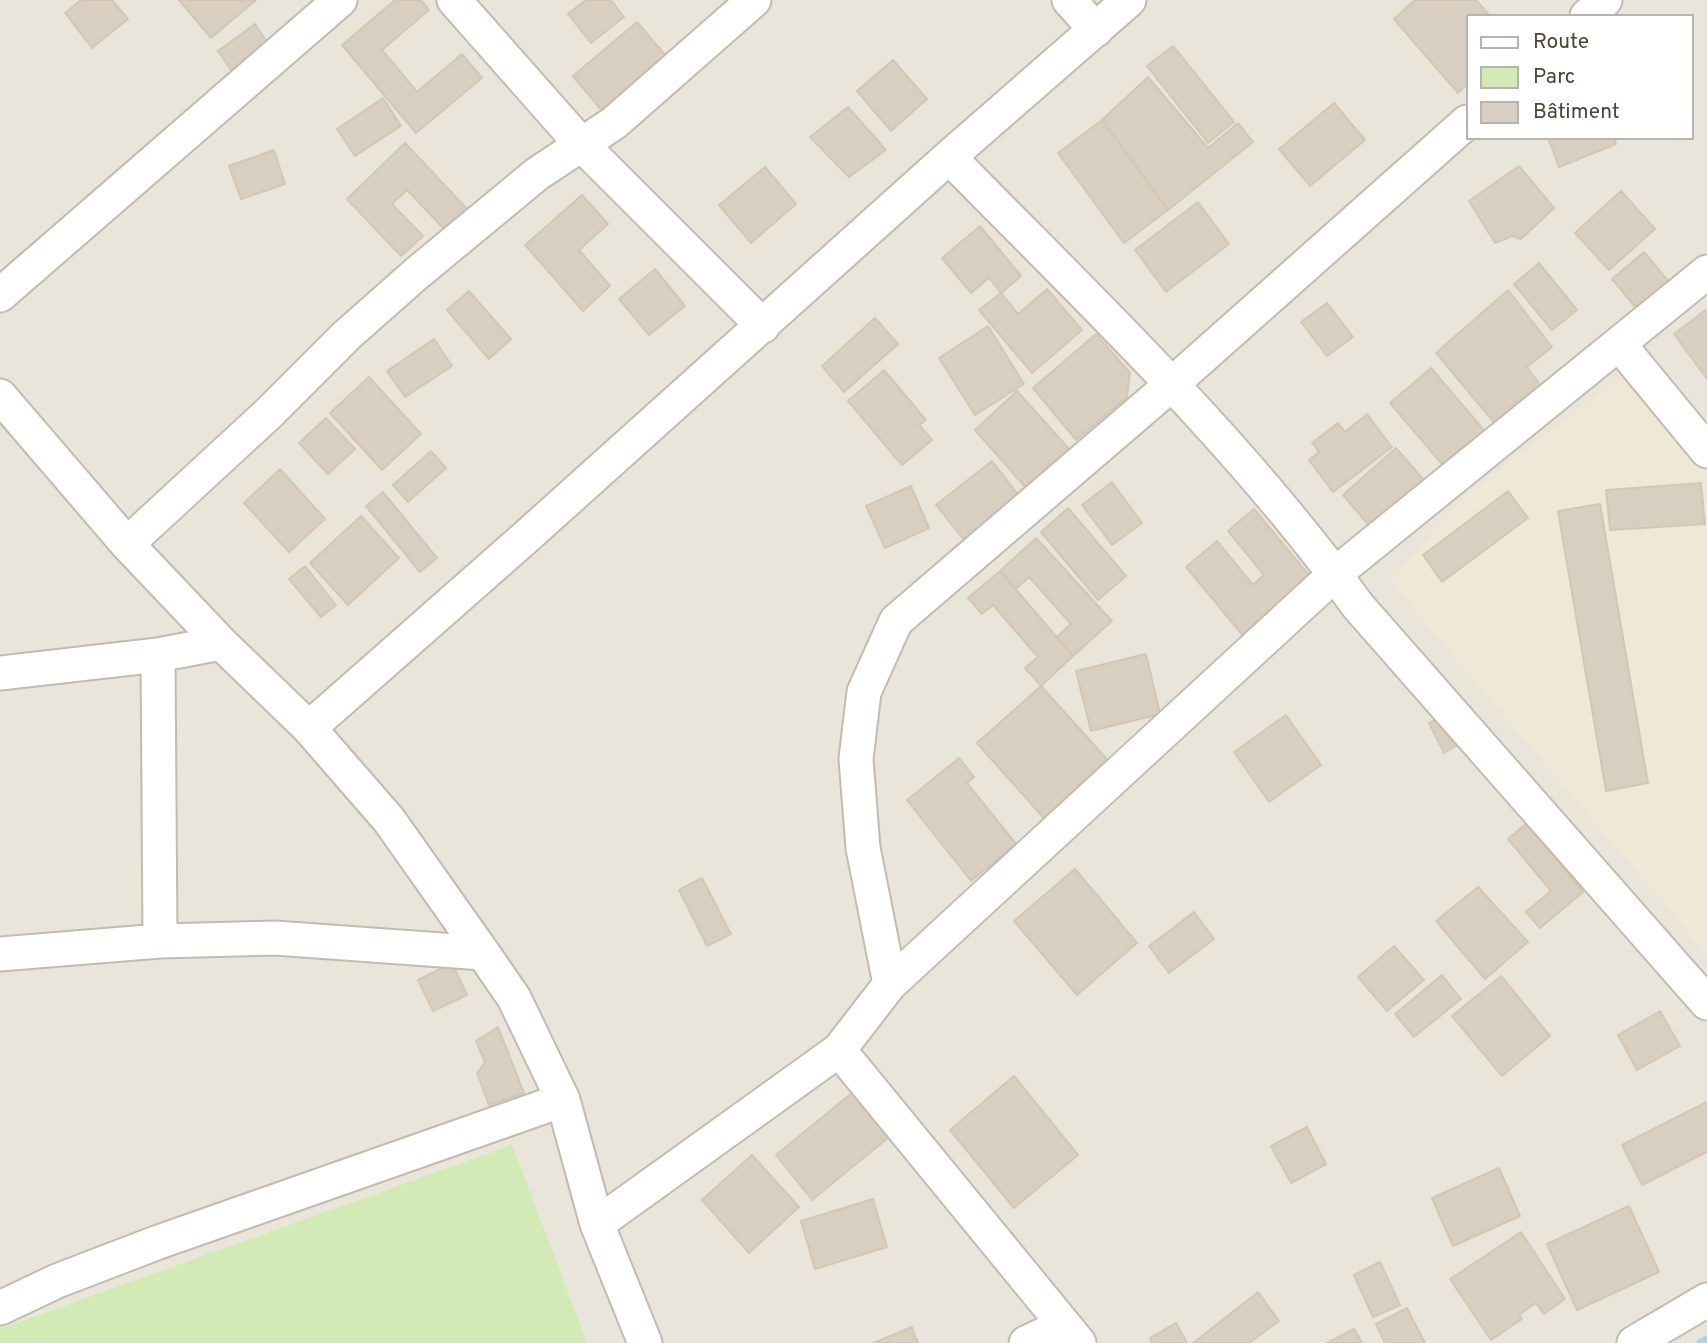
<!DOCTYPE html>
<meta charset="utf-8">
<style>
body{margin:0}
#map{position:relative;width:1707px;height:1343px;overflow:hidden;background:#f6f3ec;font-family:Overpass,sans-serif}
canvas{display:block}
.legend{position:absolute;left:1466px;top:14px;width:228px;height:126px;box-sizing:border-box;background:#fff;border:2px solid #b7b4b0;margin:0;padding:9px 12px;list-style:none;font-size:21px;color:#4b4439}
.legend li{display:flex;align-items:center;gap:14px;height:35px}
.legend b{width:35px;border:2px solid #b7b4b0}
</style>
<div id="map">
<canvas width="1707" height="1343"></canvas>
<ul class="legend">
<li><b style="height:9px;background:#fff"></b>Route</li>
<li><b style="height:19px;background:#d2eab5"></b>Parc</li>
<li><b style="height:19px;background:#d8cfc1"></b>Bâtiment</li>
</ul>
</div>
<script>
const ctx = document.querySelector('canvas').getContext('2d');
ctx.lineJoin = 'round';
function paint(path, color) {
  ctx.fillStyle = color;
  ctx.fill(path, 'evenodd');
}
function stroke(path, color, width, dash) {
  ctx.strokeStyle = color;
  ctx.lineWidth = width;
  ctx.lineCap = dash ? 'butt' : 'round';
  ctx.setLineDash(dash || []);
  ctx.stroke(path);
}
const residential = new Path2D(`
 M0,0H1707V1343H0ZM1467,16H1691V138H1467Z`);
const education = new Path2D(`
 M1619,379L1707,459V955L1391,582L1461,499Z`);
const green = new Path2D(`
 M512,1145L587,1343H0V1329Z`);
const stream = new Path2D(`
 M1701,1343L1707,1340`);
const building = new Path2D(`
 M81,0H112L128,19L92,48L65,13Z
 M179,0H256L211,38Z
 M395,0H421L429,10L382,50L417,92L462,54L482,78L416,133L342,45Z
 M586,0H611L624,17L591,43L568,14Z
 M1415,0H1476L1490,16H1467V84L1458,93L1394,19Z
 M637,22L667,57L602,111L573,76Z
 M255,24L271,48L234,74L218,51Z
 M1173,46L1234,122L1208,143L1147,66Z
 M893,60L927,99L891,131L857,91Z
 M1148,77L1208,148L1238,123L1253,142L1168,210L1102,120Z
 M383,98L401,126L355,156L337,129Z
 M1334,103L1365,140L1310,186L1279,149Z
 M848,107L886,150L849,177L810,137Z
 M1102,120L1168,210L1124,243L1058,153Z
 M1548,138H1614L1616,144L1559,167Z
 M405,143L469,211L447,232L407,190L392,204L423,236L401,256L347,199Z
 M274,150L285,184L241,199L229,166Z
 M1519,166L1554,208L1521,239L1512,236L1495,243L1469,201Z
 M765,167L796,204L751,243L719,205Z
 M1621,191L1655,229L1609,270L1575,233Z
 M582,195L608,224L579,250L610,286L583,311L525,245Z
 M1198,202L1229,244L1166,292L1135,250Z
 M980,226L1021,276L1001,293L989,278L971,293L942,258Z
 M1644,252L1669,282L1637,309L1612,279Z
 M1539,263L1577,310L1552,330L1514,284Z
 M655,269L685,306L649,335L619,299Z
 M1047,289L1082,330L1032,373L979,310L1001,293L1018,314Z
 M1508,290L1552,347L1527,367L1543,389L1497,426L1436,353Z
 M469,291L511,339L489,359L447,310Z
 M1327,303L1353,337L1327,356L1301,322Z
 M1707,309V379L1674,334Z
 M875,318L898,344L844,392L822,366Z
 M988,326L1024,384L975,415L939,358Z
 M1096,334L1130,373L1127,397L1076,440L1033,388Z
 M434,339L452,366L405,397L387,371Z
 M1431,368L1488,435L1447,470L1390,403Z
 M884,370L926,420L919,425L932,440L902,465L848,401Z
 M369,377L421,434L382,470L330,413Z
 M1017,391L1070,450L1027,489L975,430Z
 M1367,414L1392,447L1333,492L1309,460L1319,452L1312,443L1338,423L1345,432Z
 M326,418L355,449L328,474L299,443Z
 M1396,448L1430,487L1376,534L1343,495Z
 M431,451L446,468L408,502L393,485Z
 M992,461L1020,497L964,540L936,505Z
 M280,469L325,519L289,552L244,503Z
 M1112,482L1142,523L1112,545L1082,505Z
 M1701,483L1705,524L1610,530L1606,490Z
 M911,486L929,528L885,548L866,506Z
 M1508,491L1528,518L1442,582L1423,555Z
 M383,492L437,558L420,572L366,506Z
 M1600,504L1648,783L1606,791L1558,511Z
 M1068,508L1126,576L1098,600L1041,532Z
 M1254,509L1318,586L1250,644L1186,567L1217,541L1253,585L1264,575L1228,531Z
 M361,516L399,558L348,605L310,563Z
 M1036,538L1112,621L1073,656L1057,637L1071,624L1029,577L1016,589L1000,571Z
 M305,566L336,605L321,617L289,579Z
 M1000,571L1073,656L1041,686L1025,668L1038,657L993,605L982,614L968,598Z
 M1146,654L1160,714L1091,731L1076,671Z
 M1041,686L1114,767L1050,825L977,743Z
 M1286,715L1321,765L1269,802L1234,752Z
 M1444,716L1458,745L1444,753L1429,723Z
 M959,758L974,777L967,783L1016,844L971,881L907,800Z
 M1527,823L1583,892L1540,928L1526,912L1551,891L1508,839Z
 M1075,869L1137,943L1077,995L1014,921Z
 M702,878L731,934L707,946L679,890Z
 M1478,887L1528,942L1485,979L1436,921Z
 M1194,912L1214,939L1169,973L1149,946Z
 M1394,946L1424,980L1387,1011L1358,977Z
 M452,963L467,995L433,1011L418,980Z
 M1442,975L1461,999L1414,1037L1395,1014Z
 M1501,976L1550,1036L1502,1076L1452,1016Z
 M1660,1011L1680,1046L1637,1070L1618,1035Z
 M498,1027L524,1093L489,1105L477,1073L485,1062L476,1041Z
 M1014,1076L1078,1155L1014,1208L950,1130Z
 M858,1088L894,1133L812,1200L776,1155Z
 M1707,1102V1152L1642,1185L1622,1145Z
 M1307,1127L1326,1164L1291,1183L1271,1146Z
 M752,1155L799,1207L749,1253L702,1200Z
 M1499,1168L1520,1216L1453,1246L1432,1198Z
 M873,1199L887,1247L815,1269L801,1221Z
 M1629,1206L1659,1272L1577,1310L1547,1244Z
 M1521,1232L1565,1299L1544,1314L1536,1303L1519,1315L1522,1319L1491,1340L1450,1279Z
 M1380,1262L1400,1305L1373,1317L1354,1275Z
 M1258,1292L1279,1321L1249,1343H1193Z
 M1407,1308L1425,1343H1385L1376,1324Z
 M1176,1323L1187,1343H1152L1150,1338Z
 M912,1327L918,1343H873Z
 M1354,1329L1362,1343H1327Z`);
const minor = new Path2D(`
 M454,0L581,144L763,326
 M1069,0L1096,30
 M1587,16L1605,0
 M949,157C1090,301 1239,441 1358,606L1707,1003
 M0,295L340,0
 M1619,344L1707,451
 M0,396L127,544L221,643L309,728L389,820L483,953L514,998L563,1100L597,1224L645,1343
 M127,544L269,413L347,335L416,274L537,174L614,123L754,0
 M158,655L160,941
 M0,673L158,655L221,643
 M309,728L526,537L949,157L1129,0
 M0,954L160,941L275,938L483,953
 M890,984L863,848L856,759L864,692L896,621L1172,384L1467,122
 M839,1050L1079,1343
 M597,1224L839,1050L890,984L1335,574L1707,272
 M0,1308L57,1281L156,1243L563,1100
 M1026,1343L1064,1325
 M1634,1343L1707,1300`);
paint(residential, '#eae5da');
paint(education, '#efe8d6');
paint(green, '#d2eab5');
stroke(stream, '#a9d4f2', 9);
paint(building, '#d8cfc1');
stroke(building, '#d3c7b4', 2);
stroke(minor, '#c2bbae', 37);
stroke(minor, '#fff', 33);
</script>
